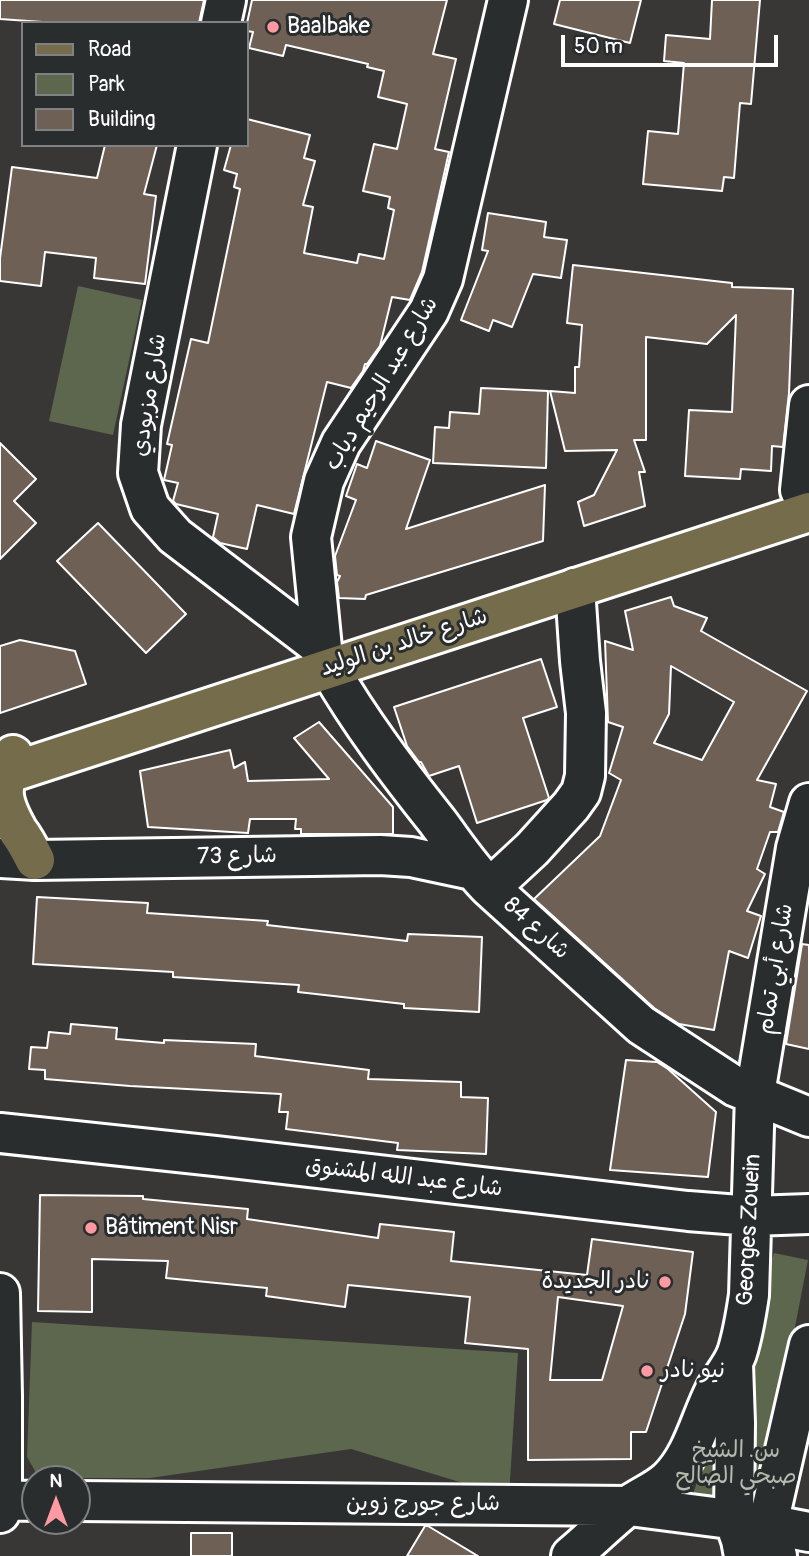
<!DOCTYPE html>
<meta charset="utf-8">
<style>
body{margin:0}
#map{position:relative;width:809px;height:1556px;overflow:hidden;background:#383736;font-family:Pangolin,sans-serif}
canvas{display:block}
.legend{position:absolute;left:21px;top:21px;width:228px;height:126px;box-sizing:border-box;background:#2a2d2e;border:2px solid #7f8182;margin:0;padding:9px 12px;list-style:none;font-size:21px;color:#fff}
.legend li{display:flex;align-items:center;gap:14px;height:35px}
.legend b{width:35px;border:2px solid #7f8182}
.north{position:absolute;left:21px;top:1465px;width:70px;height:70px;box-sizing:border-box;background:#2a2d2e;border:2px solid #7f8182;border-radius:50%;rotate:0deg;font-size:19px;font-weight:700;line-height:28px;text-align:center;color:#fff}
.north::after{content:'';display:block;margin:auto;width:24px;height:32px;background:#ff9aa2;clip-path:polygon(50% 0,100% 100%,50% 72%,0 100%)}
.scale{position:absolute;left:561px;top:35px;width:217px;height:32px;box-sizing:border-box;border:4px solid #fff;border-top:0;padding-left:9px;font-size:21px;line-height:24px;white-space:nowrap;color:#fff;-webkit-text-stroke:5px #2a2d2e;paint-order:stroke}
</style>
<div id="map">
<canvas width="809" height="1556"></canvas>
<ul class="legend">
<li><b style="height:9px;background:#746c4b"></b>Road</li>
<li><b style="height:19px;background:#5c674e"></b>Park</li>
<li><b style="height:19px;background:#6f6055"></b>Building</li>
</ul>
<div class="north">N</div>
<div class="scale">50 m</div>
</div>
<script>
const ctx = document.querySelector('canvas').getContext('2d');
ctx.lineJoin = 'round';
function paint(path, color) {
  ctx.fillStyle = color;
  ctx.fill(path, 'evenodd');
}
function stroke(path, color, width, dash) {
  ctx.strokeStyle = color;
  ctx.lineWidth = width;
  ctx.lineCap = dash ? 'butt' : 'round';
  ctx.setLineDash(dash || []);
  ctx.stroke(path);
}
function write(font, color, halo, rows, align = 'center') {
  ctx.font = font + ' Pangolin,"Playpen Sans Arabic",sans-serif';
  ctx.lineWidth = 6;
  ctx.setLineDash([]);
  ctx.textBaseline = 'middle';
  ctx.strokeStyle = halo;
  ctx.fillStyle = color;
  for (const [text, x, y, turn = 0] of rows) {
    ctx.save();
    ctx.translate(x, y);
    ctx.rotate((+turn || 0) * Math.PI / 180);
    ctx.textAlign = isNaN(turn) ? turn : align;
    if (halo) ctx.strokeText(text, 0, 0);
    ctx.fillText(text, 0, 0);
    ctx.restore();
  }
}
const green = new Path2D(`
 M78,286L142,300L113,435L49,421Z
 M774,1253L808,1260L762,1497H692Z
 M32,1322L518,1353L509,1497L351,1449L150,1478H39L27,1457Z`);
const building = new Path2D(`
 M0,0H204L199,23H57L0,19Z
 M252,0H447L433,54L456,59L435,149L449,152L422,272L410,300L392,297L380,346L367,364H365L363,371L351,388L327,382L294,514L257,505L247,549L220,543L213,537L218,514L176,504L173,501L178,483L164,480L172,445L167,444L191,339L208,343L240,189L234,187L237,174L224,170L231,145H247V119L310,135L304,158L315,161L303,205L313,207L304,253L357,263L359,254L384,259L394,210L388,208L390,197L363,191L374,144L397,149L407,104L378,97L384,71L367,67L368,64L286,45L283,56L249,48L253,32L247,31V23Z
 M560,0H641L630,43L554,24Z
 M712,0H760L751,104L740,103L734,178L724,177L722,191L643,184L648,131L678,134L684,63L664,61L666,35L710,39Z
 M105,145H157L144,194L156,196L145,284L94,278L96,258L45,252L41,286L0,281V258L12,167L97,178Z
 M488,213L546,222L544,237L567,240L561,278L533,274L512,327L493,320L489,331L461,320L488,251L482,250Z
 M573,265L732,283V287L793,289L789,393L783,447L772,446L771,471L741,469L740,479L685,476L689,410L732,412L736,315L707,344L646,337V440H634L645,472H639L645,506L584,526L578,502L594,495L617,450L565,451L550,391L575,393V367H579L582,325L567,323Z
 M481,388L548,391L546,468L433,463L435,427L449,428L450,412L479,414Z
 M376,441L430,460L406,529L545,485L543,541L366,595L365,599L339,598L337,582L340,576L337,575L335,556L356,500L346,496L357,464L367,468Z
 M0,443L36,479L14,501L36,523L0,559Z
 M98,523L186,614L146,653L57,561Z
 M671,597L674,606L707,618L701,631L807,691L757,780L776,784L770,807L784,812L778,832H770L757,869L765,874L747,911L761,916L748,958L729,951L714,1030L679,1024L654,1008L534,899L600,836L621,780L609,773L623,727L608,722L605,641L633,650L625,611ZM671,666L734,702L702,760L654,743L669,714Z
 M20,640L75,651L86,684L0,713V646Z
 M541,659L557,707L523,718L549,798L547,800L477,823L459,766L429,776L421,762H419L407,746L394,707Z
 M319,722L393,807V834H301V829H295L296,819H250L248,833L148,827L140,771L230,750L234,768L245,762L248,781L329,779L294,738Z
 M37,897L148,903L147,913L268,921L267,925L407,941L408,934L482,937L479,1012L404,1008V1004L298,992L299,985L173,977V972L33,964Z
 M802,944L809,945V1049L786,1044Z
 M71,1024L117,1028L116,1039L164,1043V1040L256,1044L255,1056L369,1070L368,1079L461,1082V1097L488,1098L486,1154L397,1150L398,1143L286,1129L288,1112H279L281,1094L130,1086L45,1079V1070L29,1069L31,1047L47,1048L49,1032L70,1034Z
 M626,1060L657,1062L668,1069L716,1112L708,1177L610,1170Z
 M40,1195L143,1196V1199L248,1209L247,1219L378,1238L380,1224L454,1232L451,1261L587,1275L592,1239L693,1252L685,1314L646,1432H631V1459L528,1460V1349L465,1343L470,1297L348,1285L345,1307L266,1296L267,1288L166,1278L168,1261L92,1259V1312L38,1311ZM558,1297L623,1306L602,1380H550Z
 M425,1526H428L478,1556H407Z
 M191,1533H232V1556H191Z`);
const minor = new Path2D(`
 M221,23L226,0
 M197,145L141,425L138,473L150,508L175,536L322,648
 M800,490L809,405
 M322,648L311,537L324,481L341,443L429,311L443,279L508,0
 M329,668C360,722 398,772 437,821C455,845 469,867 490,888L641,1025L736,1087L809,1117
 M0,858L35,860L380,855L411,857L472,870
 M490,888L532,849L571,806L581,792L585,776L586,713L580,661L575,588
 M0,1133L215,1156L688,1211L752,1216L809,1214
 M0,1293L2,1396V1500L0,1513
 M733,1364L735,1423L734,1520L741,1540L744,1556
 M0,1500L35,1501
 M77,1501L629,1506L768,1524L809,1532
 M571,1556C590,1540 608,1522 628,1506C640,1497 656,1491 668,1480C693,1456 700,1419 715,1390C722,1377 732,1367 737,1353C743,1334 746,1315 749,1295L755,1094L796,848L809,803
 M777,1556L768,1524L809,1345`);
const major = new Path2D(`
 M13,755C0,790 0,799 18,831C25,840 30,850 35,860
 M0,776L809,512`);
const markers = [
 [273,27,7,"#ff9aa2"],
 [91,1228,7,"#ff9aa2"],
 [665,1282,7,"#ff9aa2"],
 [647,1371,7,"#ff9aa2"]
];
const poiNames = [
 ["Baalbake",287,27],
 ["Bâtiment Nisr",105,1228],
 ["نادر الجديدة",651,1282,"right"],
 ["نيو نادر",661,1371]
];
const streetNames = [
 ["شارع عبد الرحيم دياب",382,384,-59],
 ["شارع مزبودي",150,395,-81],
 ["شارع خالد بن الوليد",404,643,-18],
 ["شارع 73",237,857,-1],
 ["شارع 84",536,929,42],
 ["شارع أبي تمام",776,969,-81],
 ["شارع عبد الله المشنوق",404,1178,7],
 ["Georges Zouein",750,1230,-87],
 ["شارع جورج زوين",423,1504]
];
const parkNames = [
 ["س. الشيخ",736,1451],
 ["صبحي الصالح",736,1477]
];
paint(green, '#5c674e');
paint(building, '#6f6055');
stroke(building, '#fff', 2);
stroke(minor, '#fff', 44);
stroke(major, '#fff', 44);
stroke(minor, '#2a2d2e', 38);
stroke(major, '#746c4b', 38);
for (const [x, y, r, color] of markers) {
  const dot = new Path2D();
  dot.arc(x, y, r, 0, 2 * Math.PI);
  ctx.fillStyle = color;
  ctx.fill(dot);
  stroke(dot, '#2a2d2e', 2.5);
}
write('23px', '#fff', '#2a2d2e', poiNames, 'left');
write('23px', '#fff', '#2a2d2e', streetNames);
write('23px', '#b6bbaf', '#2a2d2e', parkNames);
</script>
